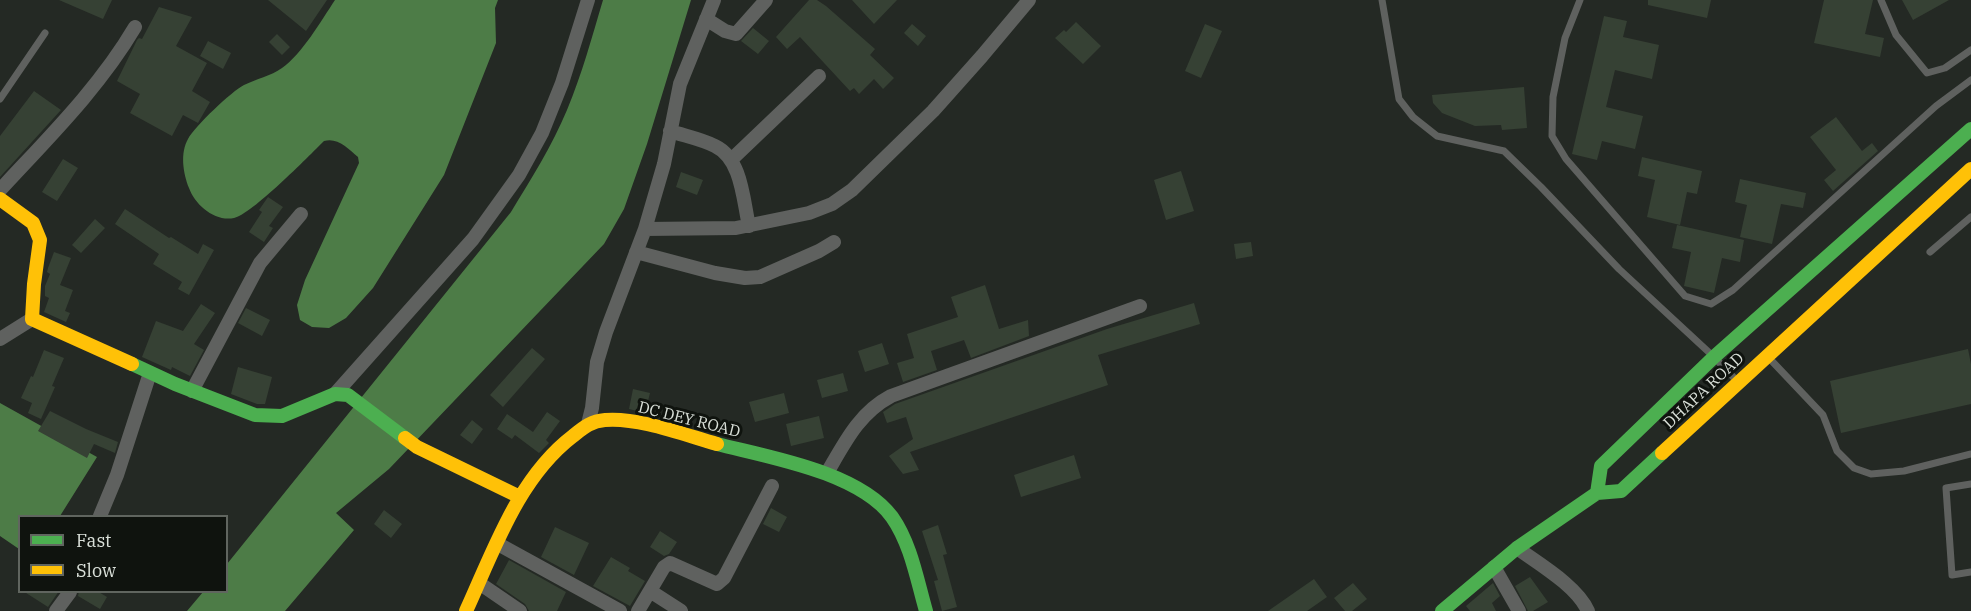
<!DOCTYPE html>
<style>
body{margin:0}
#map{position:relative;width:1971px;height:611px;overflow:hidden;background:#242924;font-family:"IBM Plex Serif",serif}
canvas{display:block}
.legend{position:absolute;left:18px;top:515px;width:210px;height:78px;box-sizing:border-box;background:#0f130e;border:2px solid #60655f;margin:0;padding:8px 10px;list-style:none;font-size:18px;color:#dae0d9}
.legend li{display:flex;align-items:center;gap:12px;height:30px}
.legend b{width:30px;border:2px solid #60655f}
</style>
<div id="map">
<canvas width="1971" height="611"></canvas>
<ul class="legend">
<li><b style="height:8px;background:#4caf50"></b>Fast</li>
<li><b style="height:8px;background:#ffc107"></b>Slow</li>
</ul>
</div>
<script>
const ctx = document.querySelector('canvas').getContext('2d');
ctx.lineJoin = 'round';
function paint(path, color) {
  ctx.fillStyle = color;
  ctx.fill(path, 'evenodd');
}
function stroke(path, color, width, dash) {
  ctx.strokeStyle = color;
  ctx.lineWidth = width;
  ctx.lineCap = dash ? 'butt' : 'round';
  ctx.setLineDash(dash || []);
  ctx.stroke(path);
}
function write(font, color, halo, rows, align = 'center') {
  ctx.font = font + ' "IBM Plex Serif",serif';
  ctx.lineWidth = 6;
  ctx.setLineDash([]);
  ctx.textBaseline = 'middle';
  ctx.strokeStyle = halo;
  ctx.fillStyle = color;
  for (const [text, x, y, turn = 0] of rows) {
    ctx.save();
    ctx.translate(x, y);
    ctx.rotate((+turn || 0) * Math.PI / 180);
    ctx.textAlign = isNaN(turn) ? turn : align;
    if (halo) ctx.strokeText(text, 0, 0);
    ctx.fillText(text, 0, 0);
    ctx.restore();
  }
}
const water = new Path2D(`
 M335,0H498L495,8L496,43L444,175L373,288L346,318L329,328L312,327L300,320L297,305L305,280L359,163L358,157C348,148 337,137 324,141C309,156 251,215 234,218C215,222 195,205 189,188C183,173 180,153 188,139C195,126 232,91 244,85C256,79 271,76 282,68C302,54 321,21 335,0Z
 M603,0H691L647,144L624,209L604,244L389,469L336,513L354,530L285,611H187L203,592H226L227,564L511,212C531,179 552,146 567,110C582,74 592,37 603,0Z
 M0,403L97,457L60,516H20L19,549L0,536Z`);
const building = new Path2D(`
 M59,0H112L103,19Z
 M268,0H327L306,31Z
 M809,0H817L826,6L875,49L870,55L894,78L883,89L874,79L859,94L854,88L850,91L800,37L787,49L776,37Z
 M852,0H897L874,24Z
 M1648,0H1711L1707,18L1648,5Z
 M1824,0H1873L1865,34L1884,38L1880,57L1814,43Z
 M1902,0H1949L1913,20Z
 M159,7L192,17L176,46L207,63L192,91L210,102L198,123L183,115L172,136L130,113L140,94L117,81L137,40L139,38L142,39Z
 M1604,16L1627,21L1623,37L1659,45L1652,79L1615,70L1606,107L1643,116L1635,149L1602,141L1597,160L1572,154Z
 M1076,22L1101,46L1083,64L1055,38L1064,30L1066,32Z
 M912,24L926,36L918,46L904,33Z
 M1205,24L1222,31L1201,78L1185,71Z
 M753,28L769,41L758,54L741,41Z
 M277,34L290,47L282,55L269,42Z
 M208,41L231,53L223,69L200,56Z
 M1524,87L1527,128L1502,130L1501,125L1475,126L1442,113L1433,103L1432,95Z
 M34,91L61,110L0,177V136Z
 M1836,117L1862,151L1872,143L1878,151L1833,191L1824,180L1836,170L1810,137Z
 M1642,157L1702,171L1697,194L1687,192L1680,225L1647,217L1655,180L1638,176Z
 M63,159L78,168L57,201L42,192Z
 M1181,171L1194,211L1166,220L1154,180Z
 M681,172L703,180L697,195L676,187Z
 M1740,179L1806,193L1803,208L1781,204L1772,244L1740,237L1747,205L1735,202Z
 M268,197L283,207L269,226L273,228L264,242L249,232L262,212L259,210Z
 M125,209L169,238L171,237L198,254L203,244L214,250L189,295L178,289L182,282L153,264L159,254L115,224Z
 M95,219L105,228L81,253L72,245Z
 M1677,225L1744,240L1740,262L1722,258L1714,293L1684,286L1691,252L1672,248Z
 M1251,242L1253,256L1236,259L1234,244Z
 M54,252L71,258L60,285L73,290L65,311L70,313L66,322L44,312L49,298L45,296V286L50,274L47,272L48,268Z
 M985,285L999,329L1028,320L1029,336L971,358L964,340L931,351L937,370L903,382L897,363L914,358L907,334L958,317L951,297Z
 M1194,303L1200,324L1098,355L1108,385L910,452L919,470L903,474L889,456L913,439L906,417L887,423L883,412L895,404L1107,329Z
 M201,304L215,313L194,344L204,350L190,376L172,367L171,370L142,357L156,321L183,331Z
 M246,308L270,320L262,336L238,323Z
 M882,343L889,364L865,372L858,351Z
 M532,348L545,359L503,407L490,395Z
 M1968,349L1971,364V404L1841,433L1830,381Z
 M44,350L64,358L52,386L55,387L41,419L28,413L32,403L21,398L31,376L33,377Z
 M238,367L272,377L265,404H257L231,394Z
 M843,373L848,391L822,398L817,380Z
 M633,389L650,393L645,413L629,409Z
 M784,393L789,413L755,422L749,402Z
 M50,411L86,429L118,442L115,453L94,444L87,458L38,431Z
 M547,412L560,421L546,440L549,443L539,453L515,435L512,439L497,429L507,414L533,432Z
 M819,416L824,438L791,446L786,424Z
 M472,420L483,429L472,444L460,435Z
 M1074,455L1081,478L1021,497L1014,475Z
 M771,508L787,517L779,532L763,524Z
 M384,510L402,524L391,538L374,524Z
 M938,525L947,554L943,555L957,607L942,611L934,581L938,580L922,531Z
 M555,527L589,543L574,575L541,557Z
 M660,531L677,542L669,554L664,556L650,547Z
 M611,557L630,568L628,571L645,581L630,606L593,586Z
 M509,560L566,592L557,611H529L525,604L496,584Z
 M1530,577L1548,602L1533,611H1528L1515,586Z
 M1314,579L1327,597L1307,611H1268Z
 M1353,583L1367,599L1352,611H1345L1334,598Z
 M1493,583L1500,596L1492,603L1496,611H1470L1466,606Z
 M23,591H59L48,607Z
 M79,591H97L107,597L100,609L78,596Z`);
const lane = new Path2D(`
 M1382,0L1399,99L1413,117L1437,136L1504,151L1541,187L1619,269L1714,357L1738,382
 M1580,0L1565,38L1553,97L1552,136L1566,159L1685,296L1711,304L1733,290L1936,106L1971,80
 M1881,0L1896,35L1927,73L1945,68L1971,50
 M0,99L45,33
 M1930,252L1971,217
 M1769,358L1823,415L1837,451L1854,468L1871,474L1904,471L1971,454
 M1971,484L1946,488L1952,575L1971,572`);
const street = new Path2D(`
 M706,19L725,31L736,34L766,0
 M670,131C685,136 701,139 715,146C742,159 743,200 749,226
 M731,160L819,76
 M0,190C48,138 99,88 135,27
 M645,229L736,228L809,213L832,204L852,190L933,111L982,56L1029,0
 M636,252L715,273L745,278L760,277L819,251L834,242
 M0,339L32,319
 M192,391L260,263L301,214
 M335,394L473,239L519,175L542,133L562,83L588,0
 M588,424L592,408L597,362L606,332L645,229L664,164L680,84L714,0
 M827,473C845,442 859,413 891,396L1140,306
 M100,516L117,475L150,373
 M498,544L620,611
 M1517,548C1539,564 1577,586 1588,611
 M1494,567L1519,611
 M479,583L520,611
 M650,591L681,611
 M56,611L70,592
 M638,611L664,567L670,563L717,584L724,578L772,486`);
const fast = new Path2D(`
 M132,364L175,384L255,415L282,416L335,394L348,395L405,438
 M717,444C768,457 859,472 892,517C911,544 917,580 926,611
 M1597,493L1601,466L1714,357L1971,129
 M1442,611L1517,548L1597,493L1621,491L1662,453`);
const slow = new Path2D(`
 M0,199L33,223L40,240L34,284L32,319L132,364
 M405,438L417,447L520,497
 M1662,453L1971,169
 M466,611C494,550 518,478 573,436C583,428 591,421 605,420C638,417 685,435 717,444`);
const streetNames = [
 ["DHAPA ROAD",1704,391,-43],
 ["DC DEY ROAD",689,420,14]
];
paint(water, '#4d7c47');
paint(building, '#364134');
stroke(lane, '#5f615f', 7);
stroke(street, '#5f615f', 14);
stroke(fast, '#4caf50', 14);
stroke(slow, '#ffc107', 14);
write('16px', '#dae0d9', '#0f130e', streetNames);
</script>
